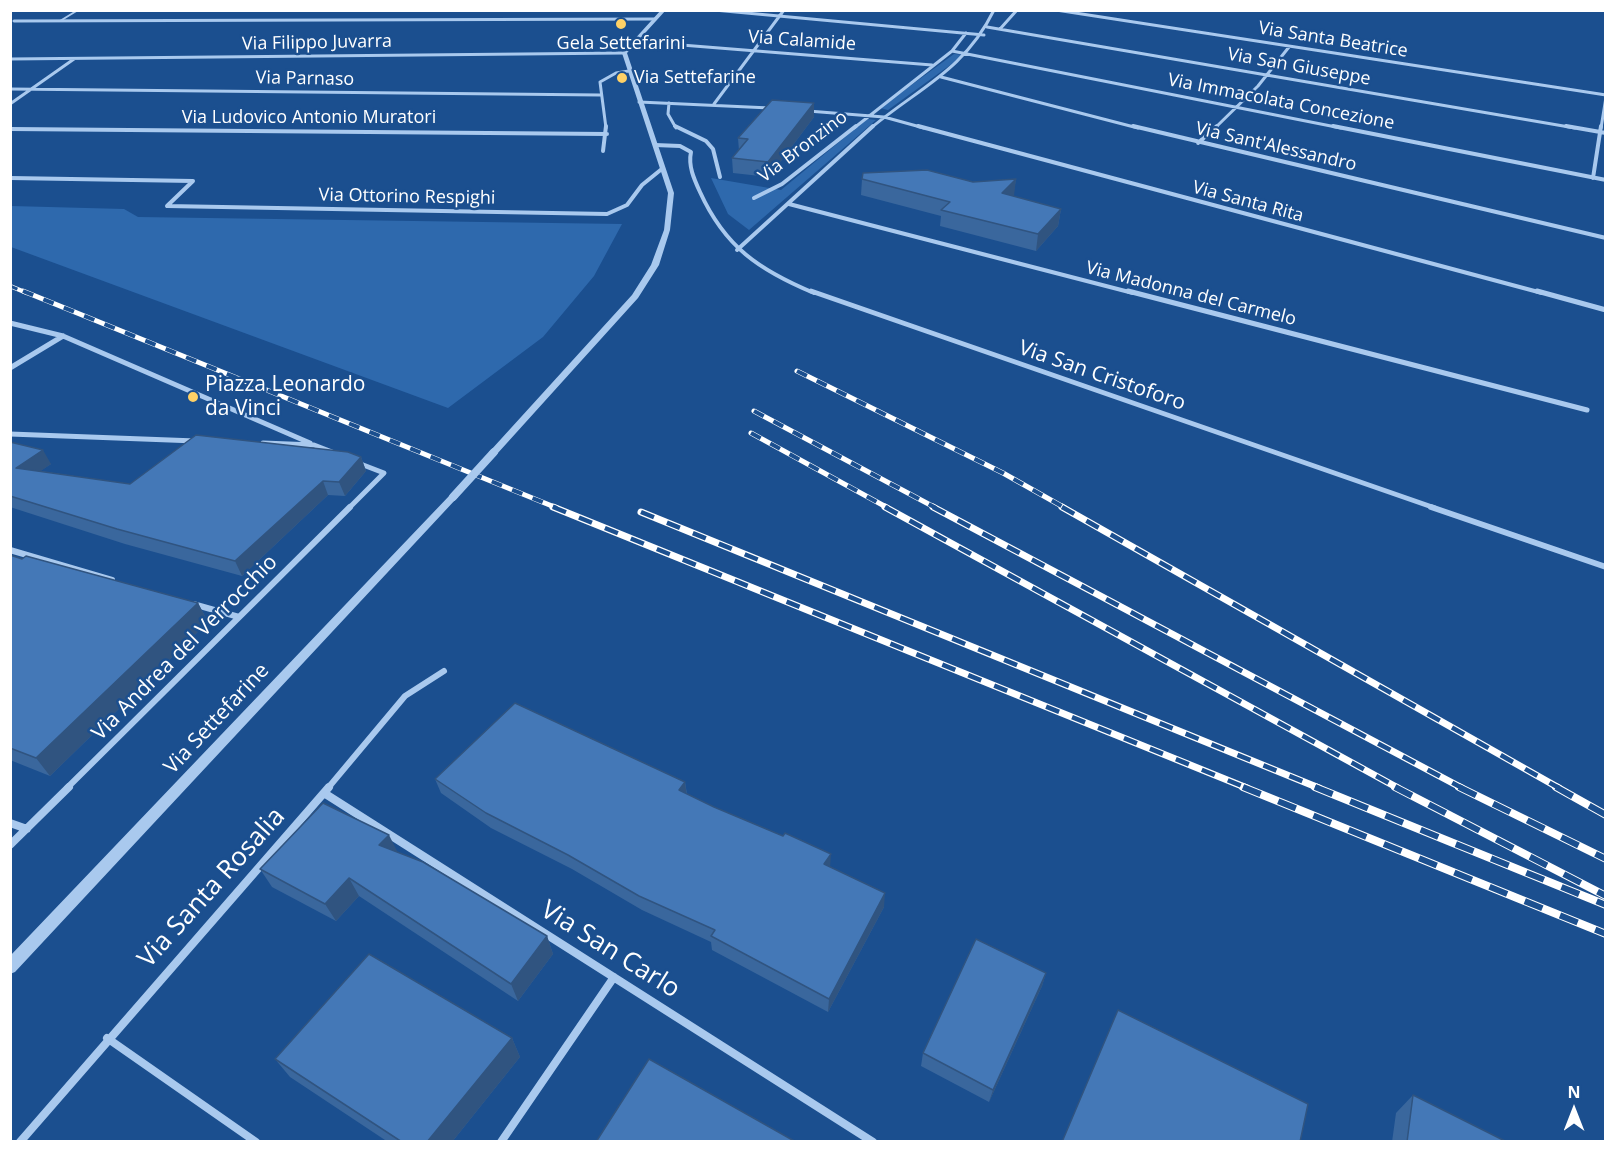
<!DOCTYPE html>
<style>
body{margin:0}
#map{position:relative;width:1616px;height:1152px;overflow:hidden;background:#1b4f8f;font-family:"Open Sans",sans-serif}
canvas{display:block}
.frame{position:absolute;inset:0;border:12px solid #fff;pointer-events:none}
.north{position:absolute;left:1544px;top:1080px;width:60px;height:60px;-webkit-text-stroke:4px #1b4f8f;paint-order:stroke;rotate:0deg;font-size:16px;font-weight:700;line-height:24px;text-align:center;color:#fff}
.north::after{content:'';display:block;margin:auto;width:21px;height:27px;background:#fff;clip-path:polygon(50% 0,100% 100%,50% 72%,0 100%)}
</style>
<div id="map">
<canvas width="1616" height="1152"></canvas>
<div class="frame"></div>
<div class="north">N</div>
</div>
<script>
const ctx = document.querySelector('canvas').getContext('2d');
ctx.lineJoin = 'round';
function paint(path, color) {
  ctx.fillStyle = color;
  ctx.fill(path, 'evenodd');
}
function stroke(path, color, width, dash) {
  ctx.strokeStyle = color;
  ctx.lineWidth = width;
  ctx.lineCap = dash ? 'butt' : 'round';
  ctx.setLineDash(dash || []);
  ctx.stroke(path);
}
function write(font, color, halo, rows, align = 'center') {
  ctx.font = font + ' "Open Sans",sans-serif';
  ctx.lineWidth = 5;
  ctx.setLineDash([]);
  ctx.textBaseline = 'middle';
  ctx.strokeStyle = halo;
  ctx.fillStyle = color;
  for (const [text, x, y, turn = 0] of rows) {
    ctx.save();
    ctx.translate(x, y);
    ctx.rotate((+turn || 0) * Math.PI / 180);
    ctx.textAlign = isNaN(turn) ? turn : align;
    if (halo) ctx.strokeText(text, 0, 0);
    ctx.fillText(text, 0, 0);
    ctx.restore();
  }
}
const green = new Path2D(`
 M954,54L964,55L888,110L880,108Z
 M867,119L876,120L749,230L728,214L711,178L781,190Z
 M11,206L124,209L138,217L622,224L594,276L543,337L448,408L11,247Z`);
const service = new Path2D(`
 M60,21L78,10`);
const minorFar4 = new Path2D(`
 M714,10L984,35
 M1056,10L1606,95
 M14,21L655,19
 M987,27L1575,128
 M1000,29L1017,10
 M669,44L932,65
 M952,51L1341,128
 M10,59L624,53
 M941,77L1138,128
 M10,89L600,95
 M639,102L770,108
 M669,103L668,114L676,128
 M10,104L74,59
 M714,104L784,10
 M808,111L884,117L924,128
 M606,128L600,82L616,73L629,71
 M854,128L952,51L966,33
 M871,128C920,87 964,71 994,10
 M1215,128L1258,86L1289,47
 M1601,128L1606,97`);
const minorFar3 = new Path2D(`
 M675,126L706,141L713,149L720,177
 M918,126L1542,293
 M1133,126L1606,238
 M1333,126L1606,180
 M1566,126L1606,133
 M10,129L607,134
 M1198,143L1217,126
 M655,145L680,146L691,152C688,166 694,179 700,192C725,247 759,270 814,293
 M603,151L606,126
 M10,178L193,181
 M1593,178L1601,126
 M193,181L167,206L607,214L627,205L642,185L663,168
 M754,198L782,184L856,126
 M789,204L1133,293
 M737,250L873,126`);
const minorFar2 = new Path2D(`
 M811,291L1435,508
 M1128,291L1587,410
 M1537,291L1606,310
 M10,323L63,336L310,443
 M10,368L63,336
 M10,434L196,441
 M263,443L314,445L332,452
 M349,508L384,473L358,463`);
const minorFar1 = new Path2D(`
 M1431,507L1606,567
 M10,550L112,580
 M193,604L239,617
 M67,788L350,507
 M328,788L405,696L444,671`);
const minor = new Path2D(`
 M324,793L873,1142
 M10,823L27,829
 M10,845L69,787
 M107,1038L256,1142
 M20,1142L329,787
 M501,1142L614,977`);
const tertiary = new Path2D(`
 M661,10H666L627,53L674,193L670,230L659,265L638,298L497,454H491L489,452L491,450L632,295L651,265L664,230L668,193L622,53Z
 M453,494L458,497L456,499L15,972L10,974V956L450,495Z`);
const railFar3 = new Path2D(`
 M10,286L27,293`);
const railFar2 = new Path2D(`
 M23,291L557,508
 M797,371L1003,473L1065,508
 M754,411L936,508
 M751,433L888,508`);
const railFar1 = new Path2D(`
 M553,507L1247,788
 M885,507L1398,788
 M933,507L1462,788
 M1062,507L1559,788
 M641,512L1319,788`);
const rail = new Path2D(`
 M1243,787L1606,934
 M1315,787L1606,905
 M1395,787L1606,896
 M1459,787L1606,859
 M1556,787L1606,815`);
const tertiaryBridge = new Path2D(`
 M453,497L494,452`);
const wall = new Path2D(`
 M814,103V117L769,177L733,173L732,158L739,151L738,138Z
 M862,179L973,182L1016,179L1013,196L1061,209L1058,226L1036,251L940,226L941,216L861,195Z
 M10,442L51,464L40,471L130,484L361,457L366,471L345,496L328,495L242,576L125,544L10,507Z
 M10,555L22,559L198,603L208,622L50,776L10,760Z
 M435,779L685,782L687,794L830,867L884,907L828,1012L712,950L711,942L642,910L572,869L491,828L441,793Z
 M397,852L547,936L553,954L518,1001L359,896L336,921L272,887L260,869Z
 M1046,973L1042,986L989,1102L921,1066L923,1053Z
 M512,1038L520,1057L452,1142H388L290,1077L275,1059Z
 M1413,1095L1507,1142H1392L1396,1113Z`);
const shadedWall = new Path2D(`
 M814,103V117L769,177L768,162Z
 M1016,179L1014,196L1000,209L1002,193Z
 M1061,209L1058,226L1036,251L1038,234Z
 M43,450L51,464L25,482L16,468Z
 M361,457L366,471L345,496L339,482Z
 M323,481L328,495L242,576L235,561Z
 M198,603L208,622L50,776L36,758Z
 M685,782L687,797L679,790Z
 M389,835L398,853L379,845Z
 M831,854L830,868L824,864Z
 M349,878L359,896L336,921L325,904Z
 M885,893L884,907L828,1012L829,999Z
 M547,936L553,954L518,1001L511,984Z
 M1046,973L1042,986L989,1102L993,1090Z
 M512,1038L520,1057L452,1142H427Z`);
const building = new Path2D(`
 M772,100L814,103L768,162L732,158L748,139L738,138Z
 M927,170L973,182L1016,179L1002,193L1061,209L1038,234L941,210L950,202L862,179L863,173Z
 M196,435L348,452L361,457L339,482L323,481L235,561L117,529L10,496V442L43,450L16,468L130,484Z
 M10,555L22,559L26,556L198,603L36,758L10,748Z
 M515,703L685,782L679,790L714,807L783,836L785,833L831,854L824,864L885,893L829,999L711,936L715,930L639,896L568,855L486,813L435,779Z
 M323,803L389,835L379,845L423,862L547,936L511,984L349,878L325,904L260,869Z
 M976,939L1046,973L993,1090L923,1053Z
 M369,954L512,1038L427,1142H402L275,1059Z
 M1118,1010L1308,1104L1300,1142H1062Z
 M649,1059L796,1142H596Z
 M1413,1095L1507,1142H1407Z`);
const markers = [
 [621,24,6,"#ffd166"],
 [622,78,6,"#ffd166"],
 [193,397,6,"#ffd166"]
];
const farStreetnames = [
 ["Via Santa Beatrice",1333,40,9],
 ["Via Calamide",802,41,4],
 ["Via Filippo Juvarra",317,43,-1],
 ["Via San Giuseppe",1299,67,10],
 ["Via Parnaso",305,79,1],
 ["Via Immacolata Concezione",1281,102,11],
 ["Via Ludovico Antonio Muratori",309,118],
 ["Via Bronzino",803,147,-37],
 ["Via Sant'Alessandro",1276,147,13],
 ["Via Ottorino Respighi",407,197,1],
 ["Via Santa Rita",1248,202,15],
 ["Via Madonna del Carmelo",1191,294,14]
];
const farPoinames = [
 ["Gela Settefarini",621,44],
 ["Via Settefarine",634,78,"left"]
];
const streetNames = [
 ["Via San Cristoforo",1102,376,19],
 ["Via Andrea del Verrocchio",185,648,-45],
 ["Via Settefarine",217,719,-47]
];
const poiNames = [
 ["Piazza Leonardo",205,385],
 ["da Vinci",205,409]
];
const nearStreetnames = [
 ["Via Santa Rosalia",212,888,-48],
 ["Via San Carlo",610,950,32]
];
paint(green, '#2e69ad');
stroke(service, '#a9c9ee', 2);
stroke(minorFar4, '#a9c9ee', 3);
stroke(minorFar3, '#a9c9ee', 4);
stroke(minorFar2, '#a9c9ee', 5);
stroke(minorFar1, '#a9c9ee', 6);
stroke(minor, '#a9c9ee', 8);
paint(tertiary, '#a9c9ee');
stroke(railFar3, '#fff', 4.5);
stroke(railFar2, '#fff', 5);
stroke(railFar1, '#fff', 7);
stroke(rail, '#fff', 8);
stroke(railFar3, '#1b4f8f', 3, [8]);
stroke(railFar2, '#1b4f8f', 4, [11]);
stroke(railFar1, '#1b4f8f', 4.5, [14]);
stroke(rail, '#1b4f8f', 6, [19]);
stroke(tertiaryBridge, '#a9c9ee', 8);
paint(wall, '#3a679d');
paint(shadedWall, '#305480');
paint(building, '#4478b7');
stroke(building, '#305480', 1.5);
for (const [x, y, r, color] of markers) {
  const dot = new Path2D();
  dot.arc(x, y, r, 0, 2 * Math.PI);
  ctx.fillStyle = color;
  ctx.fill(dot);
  stroke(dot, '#1b4f8f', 2);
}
write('18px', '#fff', '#1b4f8f', farStreetnames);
write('18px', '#fff', '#1b4f8f', farPoinames);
write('21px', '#fff', '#1b4f8f', streetNames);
write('21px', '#fff', '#1b4f8f', poiNames, 'left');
write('26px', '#fff', '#1b4f8f', nearStreetnames);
</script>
